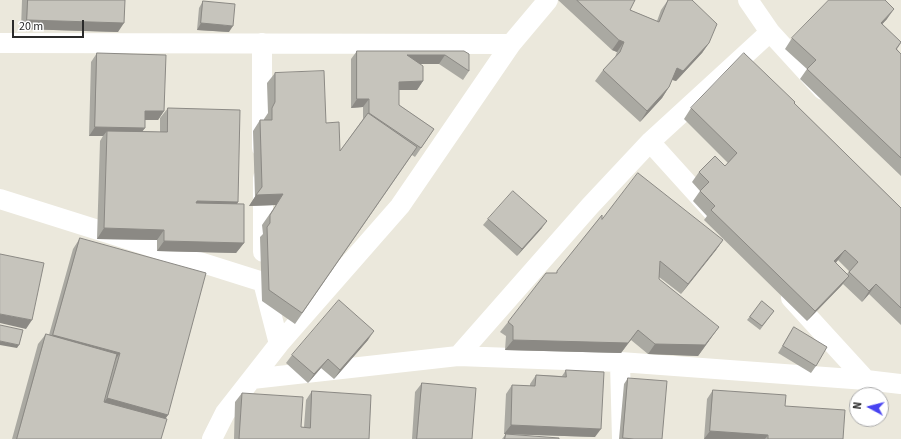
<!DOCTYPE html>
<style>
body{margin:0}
#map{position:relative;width:901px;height:439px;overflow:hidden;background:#ebe8dc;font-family:"Source Sans 3",sans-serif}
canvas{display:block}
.north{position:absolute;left:849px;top:387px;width:40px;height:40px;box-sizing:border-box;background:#fff;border:1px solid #aaa;border-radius:50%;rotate:277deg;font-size:11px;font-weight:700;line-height:16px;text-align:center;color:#2a2a2a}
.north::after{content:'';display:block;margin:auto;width:14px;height:18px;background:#4843f1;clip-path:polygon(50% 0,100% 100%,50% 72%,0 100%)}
.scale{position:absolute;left:12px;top:20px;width:72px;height:18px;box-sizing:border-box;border:2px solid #2a2a2a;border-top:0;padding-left:5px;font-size:12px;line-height:14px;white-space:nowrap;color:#2a2a2a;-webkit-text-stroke:3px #fff;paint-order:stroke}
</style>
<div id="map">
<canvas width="901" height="439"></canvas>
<div class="north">N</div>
<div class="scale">20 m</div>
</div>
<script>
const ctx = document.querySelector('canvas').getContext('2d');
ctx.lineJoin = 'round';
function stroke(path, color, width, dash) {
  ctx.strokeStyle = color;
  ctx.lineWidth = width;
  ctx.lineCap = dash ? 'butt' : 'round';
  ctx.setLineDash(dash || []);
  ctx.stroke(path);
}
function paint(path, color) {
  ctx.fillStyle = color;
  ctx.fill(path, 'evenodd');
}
const minor = new Path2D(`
 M748,0L770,32L823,90
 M0,43L511,44
 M262,43V148
 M650,142L716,215
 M263,178V252
 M0,199L263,282L279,344
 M791,298L866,380
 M458,356L590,206L650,142L770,32
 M620,362L622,439
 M252,379L458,356L620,362L866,380L901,384
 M212,439L225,413L279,344L400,206L511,44L548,0`);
const wall = new Path2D(`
 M22,0H125L118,32L21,29Z
 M558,0H635L630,10L657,21L661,10L668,0L709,43L702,53L676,81L672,80L669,87L662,98L640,122L595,81L603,70L615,57L617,52L612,50Z
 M203,1L229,32L197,30L199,8Z
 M887,19L882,24L901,43L897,49L901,54V176L800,79L807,69L785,49L792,38Z
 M357,51H464L469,71L463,80L439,64H420L423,81L417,90H399V105L434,129L415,157L412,155L295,324L262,301L260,237L263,234L262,225L276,205L249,206L255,197L253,131L260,120H264V119L268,113L267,83L275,73L326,123L340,151L363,119V107L351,108V59Z
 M97,53L164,111L158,120H145V128L142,131L160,132V118L168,108L238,202L237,204L244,243L236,253L157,251V240L97,239L100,141L103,136H89L91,62Z
 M794,103L901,208V325L869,294L862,302L843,284L807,321L704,220L707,216L693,201L700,191L692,182L699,172L725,166L728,163L684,119L691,108ZM838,260L849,271L847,274L836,263Z
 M602,215V219L723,240L716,250L681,294L659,277V279L711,338L698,356L648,354L631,340L621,353L505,350L506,336L500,332L508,322L556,273Z
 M488,219L542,228L517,256L483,225Z
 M80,238L168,415L165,419L161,439H12L38,344L46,334L49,335L73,249Z
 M762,301L774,311L760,330L747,320Z
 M794,327L816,366L811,373L778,353Z
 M368,340L334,379L321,368L308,383L286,363L292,355Z
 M566,370L595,437L504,434L506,394L512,385L530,386V384L536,375L562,376Z
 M628,378L662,439H619L624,384Z
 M422,383L472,439H412L415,392Z
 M713,390L785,406L843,439H704L707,399Z
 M312,391L369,439H234L235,402L242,393L301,427H304L306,400Z
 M506,434L559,439H502Z`);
const shadedWall = new Path2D(`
 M894,9L887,19L874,33L881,23Z
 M27,20L124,23L118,32L21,29Z
 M201,23L233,26L229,32L197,30Z
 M619,40L624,42L617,52L612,50Z
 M709,43L702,53L676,81L670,79L677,68Z
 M407,55H445L439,64H401Z
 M423,81L417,90H393L399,82Z
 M669,87L662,98L640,122L647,111Z
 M357,99H369L363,107L351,108Z
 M145,111H164L158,120H139Z
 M95,127L145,128L138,137L107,131L103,136H89Z
 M283,194L276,205L249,206L256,195Z
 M197,201L238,202L231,213L189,211Z
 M547,221L542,228L517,256L522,249Z
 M104,228L164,230L157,240L97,239Z
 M723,240L716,250L681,294L688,284Z
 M164,241L244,243L236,253L157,251Z
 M845,250L838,260L827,272L834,261Z
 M849,276L841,286L807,321L815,311Z
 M876,284L869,294L862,302L869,291Z
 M0,314L32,320L26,329L0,323Z
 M719,327L698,356L648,354L655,344Z
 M638,330L621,353L505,350L513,340Z
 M374,331L368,340L334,379L340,370Z
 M53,335L120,353L113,363L46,345Z
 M0,341L19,345L17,348L0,345Z
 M328,359L321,368L308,383L314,374Z
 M107,398L168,415L161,425L100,408Z
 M511,425L601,429L595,437L504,434Z
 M710,431L768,435L765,439H704Z`);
const building = new Path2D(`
 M28,0H125L124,23L27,20Z
 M577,0H635L630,10L659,22L668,0H692L717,24L709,43L683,71L677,68L669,87L647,111L603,70L620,52L624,42L619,40Z
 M829,0H885L894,9L881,23L901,42L896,49L901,54V158L807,69L816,60L792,38Z
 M203,1L235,4L233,26L201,23Z
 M357,51H464L469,54V71L445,55H407L423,66V81L399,82V105L434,129L421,148L369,113V99H357Z
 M97,53L166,55L164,111H145V128L95,127Z
 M744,53L795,102L794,103L901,208V308L876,284L869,291L849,272L858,262L845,250L834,261L849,276L815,311L711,210L715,206L700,191L709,182L699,172L715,156L725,166L737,153L691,108Z
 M324,71L326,123L339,122L340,151L368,113L417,147L302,313L269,290L267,227L270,223V215L283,194L256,195L262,187L260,120H272V108L275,102V73Z
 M168,108L240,110L238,202L197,201L196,203L244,204V243L164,241V230L104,228L107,131L167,132Z
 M638,173L723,240L688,284L660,261L659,279L719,327L705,345L655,344L638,330L628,343L513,340V326L508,322L546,273H557V271L602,215V219Z
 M513,191L547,221L522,249L488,219Z
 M80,238L206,273L168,415L107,398L120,353L53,335Z
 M0,254L44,263L32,320L0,314Z
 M339,300L374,331L340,370L328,359L314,374L292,355Z
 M762,301L774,311L762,326L750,317Z
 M0,325L23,330L19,345L0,341Z
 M794,327L827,347L816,366L783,346Z
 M46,334L117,354L104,402L167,419L161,439H17Z
 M566,370L604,372L601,429L511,425L512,385L535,386L536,375L566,377Z
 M628,378L667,381L662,439H634L623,438Z
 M422,383L476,388L472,439H417Z
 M713,390L786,395L785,406L845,410L843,439H768V435L710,431Z
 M312,391L371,395L369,439H239L242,393L303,397L301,427L310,428Z
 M506,434L559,438V439H505Z`);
stroke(minor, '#fff', 20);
paint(wall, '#aaa9a2');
paint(shadedWall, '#8b8984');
paint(building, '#c6c4bc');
stroke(building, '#8b8984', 1);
</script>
